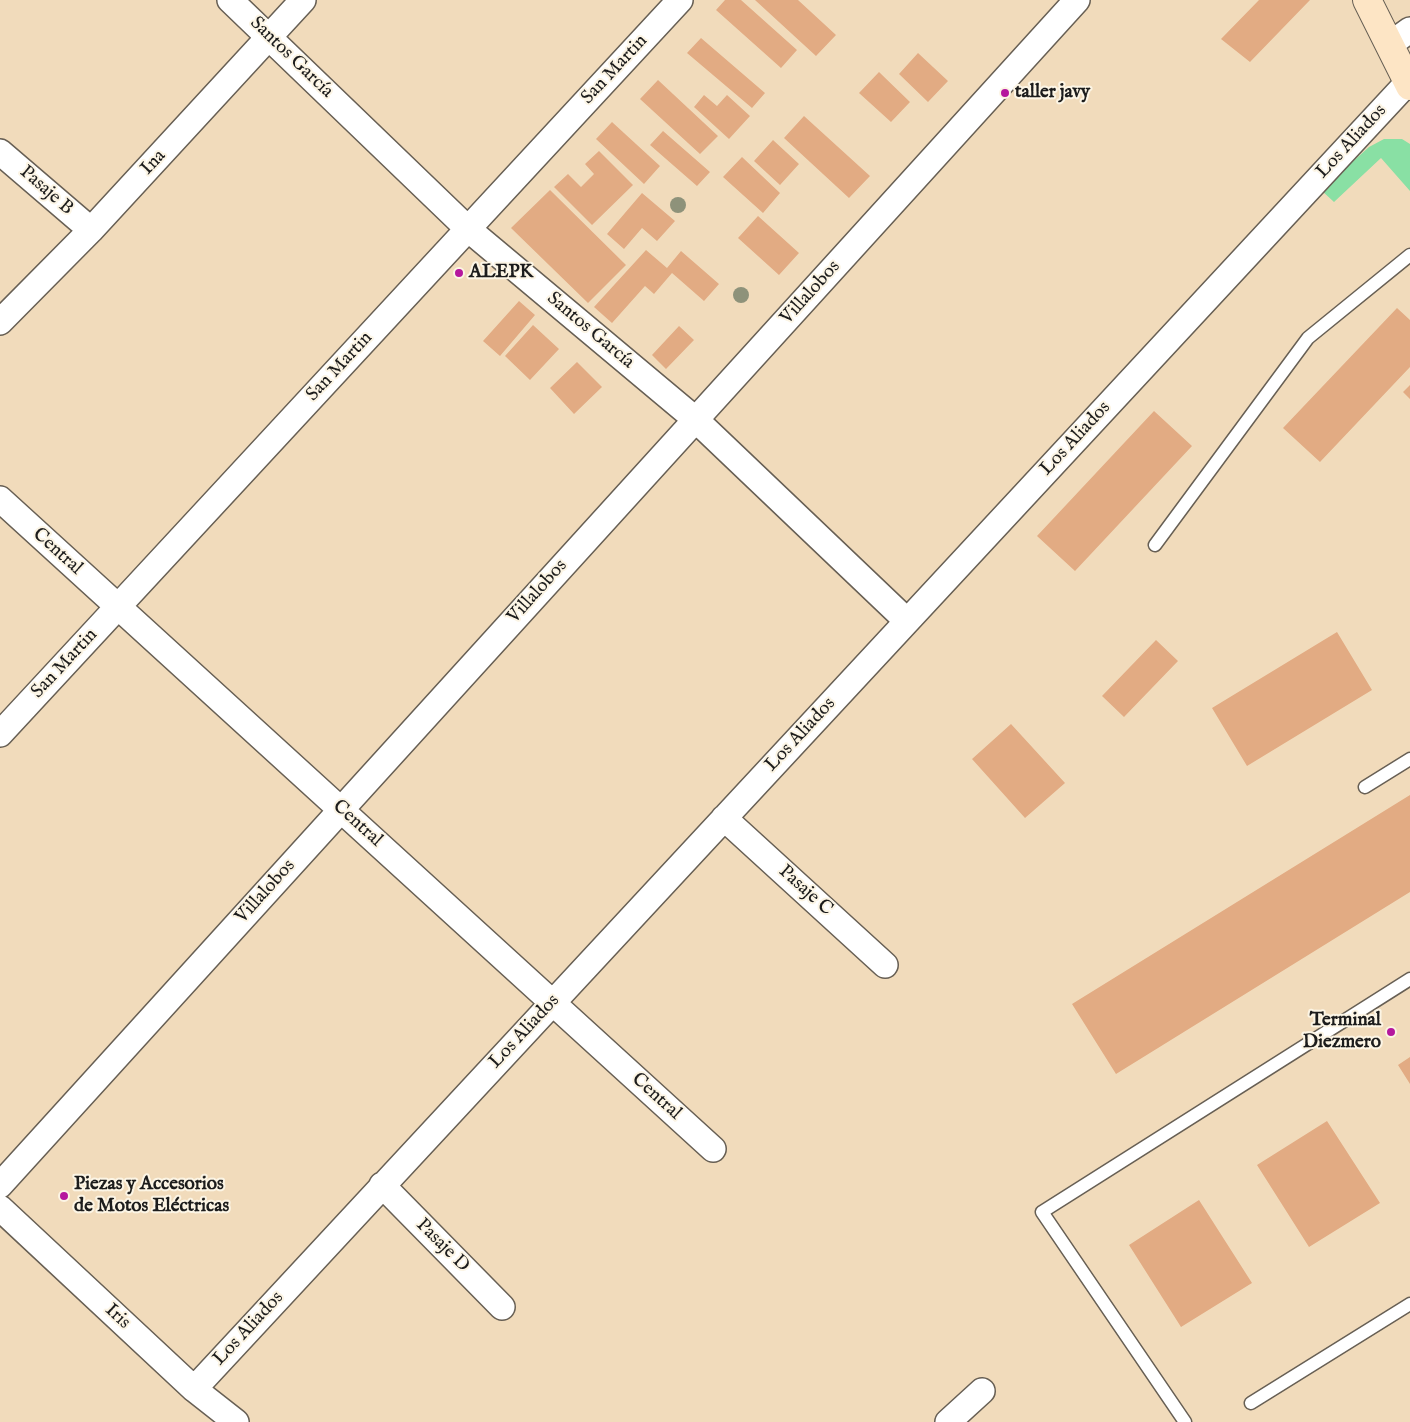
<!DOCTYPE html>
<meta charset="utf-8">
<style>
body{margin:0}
canvas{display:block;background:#f1dbbb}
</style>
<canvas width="1410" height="1422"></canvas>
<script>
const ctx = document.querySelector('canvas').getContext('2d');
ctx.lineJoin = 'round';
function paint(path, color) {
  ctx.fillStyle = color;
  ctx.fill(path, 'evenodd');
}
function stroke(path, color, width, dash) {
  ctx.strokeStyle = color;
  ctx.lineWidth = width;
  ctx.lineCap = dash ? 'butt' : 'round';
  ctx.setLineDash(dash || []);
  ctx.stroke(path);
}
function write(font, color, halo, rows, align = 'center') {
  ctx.font = font + ' "IM FELL English",serif';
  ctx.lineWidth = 4;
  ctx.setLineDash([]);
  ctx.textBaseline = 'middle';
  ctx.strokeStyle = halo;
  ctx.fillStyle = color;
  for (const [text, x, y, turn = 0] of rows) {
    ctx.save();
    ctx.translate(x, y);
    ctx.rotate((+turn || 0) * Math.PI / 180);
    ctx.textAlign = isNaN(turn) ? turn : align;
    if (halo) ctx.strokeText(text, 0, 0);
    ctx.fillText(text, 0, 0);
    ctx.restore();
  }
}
const green = new Path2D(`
 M1384,139H1402L1410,144V191L1381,158L1334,202L1321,190L1369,147Z`);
const building = new Path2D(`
 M725,0H741L797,50L781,68L716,10Z
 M755,0H798L836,35L816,56Z
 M1259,0H1310L1250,62L1221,39Z
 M701,38L765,93L752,108L687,53Z
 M918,53L948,81L928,102L899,74Z
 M879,72L910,102L891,122L859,93Z
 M658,80L718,136L700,154L640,99Z
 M704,95L717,106L727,95L750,116L729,139L694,107Z
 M804,116L870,176L849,198L784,138Z
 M612,122L660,166L644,184L596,139Z
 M663,131L710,172L697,186L650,145Z
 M773,140L799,164L780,185L754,161Z
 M599,151L633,185L592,225L554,187L568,174L581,187L594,174L585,164Z
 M742,157L780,193L763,213L723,177Z
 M550,190L626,265L588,303L511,228Z
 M642,193L675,221L657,241L642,228L624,249L607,234Z
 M758,216L799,253L779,275L738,238Z
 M646,250L667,268L681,251L719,284L704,301L672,273L654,294L645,286L612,323L594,307Z
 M519,301L535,315L500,356L483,341Z
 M1397,308L1410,320V367L1320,462L1283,428Z
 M533,325L559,349L530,380L505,356Z
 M679,326L694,340L666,369L652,355Z
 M577,362L602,387L574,414L550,388Z
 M1410,385V399L1403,392Z
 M1154,411L1192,446L1075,571L1037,536Z
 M1337,632L1372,690L1247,766L1212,708Z
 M1156,640L1178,661L1124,717L1102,696Z
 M1011,724L1065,783L1025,818L972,759Z
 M1410,795V892L1116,1074L1072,1004Z
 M1410,1057V1084L1398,1065Z
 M1327,1121L1380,1203L1309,1247L1257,1165Z
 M1199,1200L1252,1283L1181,1327L1129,1245Z`);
const lane = new Path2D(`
 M1155,545L1308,338L1410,255
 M1365,787L1410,759
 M1251,1403L1410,1304
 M1185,1422L1042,1212L1410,979`);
const street = new Path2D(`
 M230,0L468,229L695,419L907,621
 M1389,45L1410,30
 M0,152L91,230
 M0,322L91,230L303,0
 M0,499L713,1149
 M0,734L680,0
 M724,818L885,965
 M0,1185L1077,0
 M382,1185L502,1307
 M0,1208L194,1389L236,1422
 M194,1389L1410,80
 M948,1422L982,1391`);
const secondary = new Path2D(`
 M1367,0L1410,86`);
const trees = [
 [678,205],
 [741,295]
];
const markers = [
 [1005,93,5,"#b5179e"],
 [459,273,5,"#b5179e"],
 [1391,1032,5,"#b5179e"],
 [64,1196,5,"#b5179e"]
];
const streetNames = [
 ["Santos García",291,58,44],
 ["San Martin",615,70,-47],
 ["Los Aliados",1352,142,-47],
 ["Ina",154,163,-47],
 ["Pasaje B",46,191,41],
 ["Villalobos",811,293,-48],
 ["Santos García",590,331,40],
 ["San Martin",340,367,-47],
 ["Los Aliados",1076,439,-47],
 ["Central",57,552,42],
 ["Villalobos",538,592,-48],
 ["San Martin",65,664,-47],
 ["Los Aliados",801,735,-47],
 ["Central",357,824,42],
 ["Pasaje C",805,891,42],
 ["Villalobos",266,892,-48],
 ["Los Aliados",525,1032,-47],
 ["Central",656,1097,42],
 ["Pasaje D",442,1246,45],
 ["Iris",117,1317,43],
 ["Los Aliados",249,1329,-47]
];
const poiNames = [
 ["taller javy",1015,93],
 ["ALEPK",469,273],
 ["Terminal",1381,1021,"right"],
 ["Diezmero",1381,1043,"right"],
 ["Piezas y Accesorios",74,1185],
 ["de Motos Eléctricas",74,1207]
];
paint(green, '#89e0a4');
paint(building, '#e2ab83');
stroke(lane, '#675f54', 15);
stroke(street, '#675f54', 28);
stroke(secondary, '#675f54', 30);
stroke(lane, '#fff', 12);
stroke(street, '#fff', 25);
stroke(secondary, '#fde5c5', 28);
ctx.fillStyle = '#8e927a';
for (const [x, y] of trees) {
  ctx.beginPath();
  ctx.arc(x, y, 8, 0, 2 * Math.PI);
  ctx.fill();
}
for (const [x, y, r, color] of markers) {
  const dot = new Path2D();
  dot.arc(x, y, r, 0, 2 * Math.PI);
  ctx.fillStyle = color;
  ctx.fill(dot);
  stroke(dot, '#fcf5e5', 2);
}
write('19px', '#1c1c1c', '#fcf5e5', streetNames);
write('bold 19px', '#1c1c1c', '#fcf5e5', poiNames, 'left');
</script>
